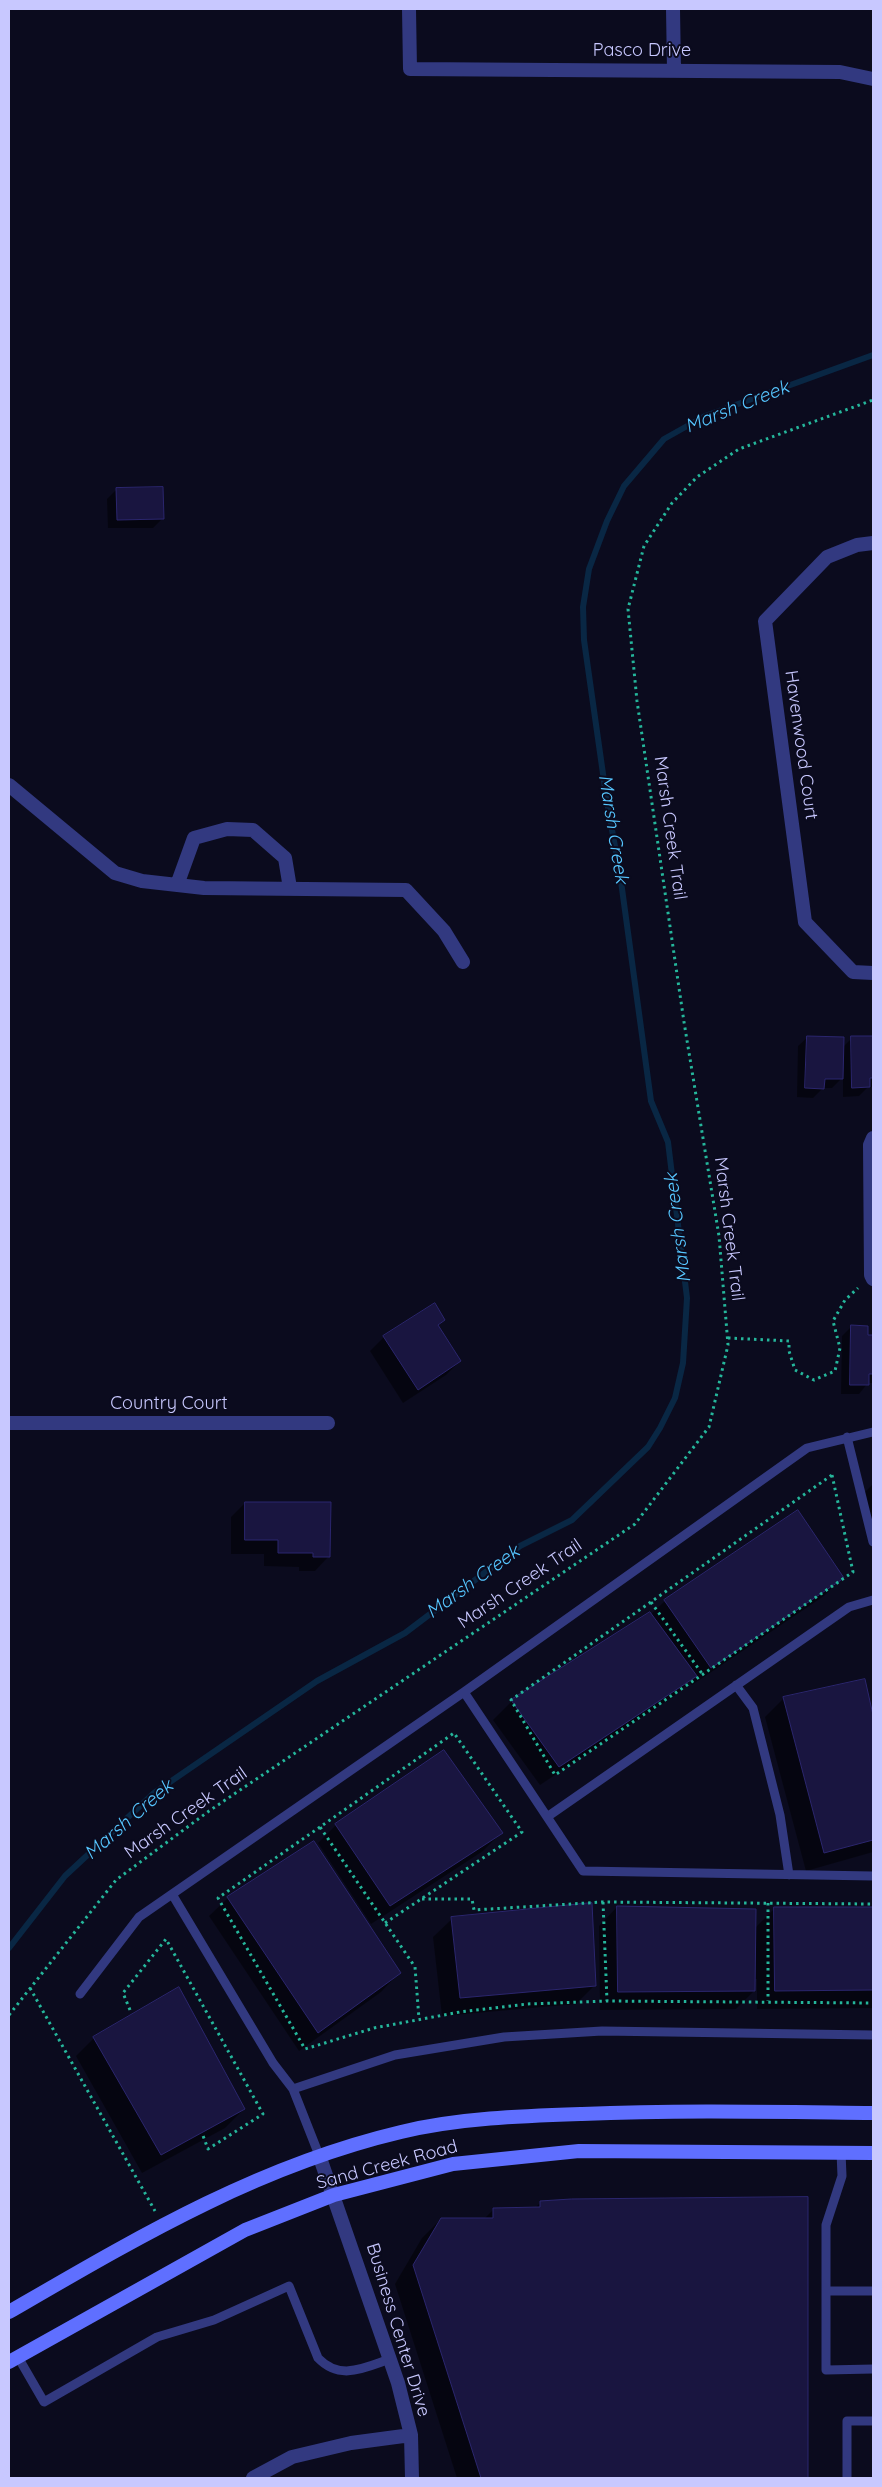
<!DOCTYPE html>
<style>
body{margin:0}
#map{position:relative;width:882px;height:2487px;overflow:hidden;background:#0b0b1e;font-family:Quicksand,sans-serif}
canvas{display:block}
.frame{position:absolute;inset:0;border:10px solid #c8c8ff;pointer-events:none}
</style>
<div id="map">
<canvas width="882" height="2487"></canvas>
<div class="frame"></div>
</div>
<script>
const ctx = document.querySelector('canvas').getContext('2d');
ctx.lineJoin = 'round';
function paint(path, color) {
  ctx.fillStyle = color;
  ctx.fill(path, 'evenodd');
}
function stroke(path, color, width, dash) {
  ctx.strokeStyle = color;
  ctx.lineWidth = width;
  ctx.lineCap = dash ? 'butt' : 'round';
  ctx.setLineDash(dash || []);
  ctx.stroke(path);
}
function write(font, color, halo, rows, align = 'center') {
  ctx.font = font + ' Quicksand,sans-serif';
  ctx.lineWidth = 4;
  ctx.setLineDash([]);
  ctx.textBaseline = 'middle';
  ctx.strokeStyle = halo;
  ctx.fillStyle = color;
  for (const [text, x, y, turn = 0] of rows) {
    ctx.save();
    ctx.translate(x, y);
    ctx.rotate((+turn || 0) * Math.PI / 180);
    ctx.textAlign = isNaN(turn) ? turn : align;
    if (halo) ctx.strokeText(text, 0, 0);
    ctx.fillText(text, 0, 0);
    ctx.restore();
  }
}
const shadow = new Path2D(`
 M117,489L162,519L153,528H108L107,499Z
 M808,1037L843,1047L852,1038L873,1037V1087H868L859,1096L843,1097V1077L832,1088H823L813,1098L797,1097L798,1046Z
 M444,1320L437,1327L460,1361L446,1375L403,1403L370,1351L384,1337Z
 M851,1327L866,1336H873V1383H868L859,1394H841L842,1336Z
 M873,1484V1549L860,1497Z
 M245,1503L329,1556L315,1571H299V1567L264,1566V1554H231V1517Z
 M842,1578L824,1596L692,1685L689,1682L677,1694L540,1785L493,1720L512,1701L650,1615L665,1601Z
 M864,1681L873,1721V1852L806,1871L765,1717L784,1698Z
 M336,1825L501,1833L483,1851L371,1924L318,1843Z
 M228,1898L399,1973L381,1992L299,2051L209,1916Z
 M617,1907L755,1928L775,1908H873V2008L757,2009V1979H754V1991L736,2009L600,2010L599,1926Z
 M452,1919L595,1985L576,2004L442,2016L433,1937Z
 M94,2038L244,2109L225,2128L142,2173L76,2056Z
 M807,2199V2478H457L395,2284L422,2238L441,2219H484L494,2209L535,2208L541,2202Z`);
const stream = new Path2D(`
 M9,1948L65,1876L154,1793L317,1681L405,1633L520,1546L572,1520L648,1447L660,1428L675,1398L683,1363L687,1298L668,1142L651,1101L620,874L607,802L584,640L583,607L589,569L607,521L624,486L664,439L705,416L873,355`);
const building = new Path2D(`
 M163,487L164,519L117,520L116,488Z
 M807,1036L844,1037L843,1079H825L824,1089L805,1088Z
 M851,1036H873V1078H870V1087L852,1088Z
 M435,1303L445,1320L438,1325L461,1361L418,1390L383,1336Z
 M851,1325L868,1326V1335H873V1374H869V1385H850Z
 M245,1502H331L330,1557H313V1553H278V1540H245Z
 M798,1510L844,1578L711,1668L664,1600Z
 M650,1612L697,1676L559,1767L511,1700Z
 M865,1679L873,1715V1840L824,1853L783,1697Z
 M444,1750L503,1833L390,1906L335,1824Z
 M314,1841L401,1973L318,2033L227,1897Z
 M592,1903L596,1986L460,1998L451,1917Z
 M617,1906L756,1909L755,1991L618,1992Z
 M774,1907H873V1990L775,1991Z
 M179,1987L245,2109L161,2155L93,2037Z
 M808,2197V2478H481L413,2265L441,2218H493V2208L540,2207V2201L571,2199Z`);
const path = new Path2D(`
 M728,1338L789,1341V1351L795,1370L814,1380L835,1371L840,1348L833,1321L845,1300L858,1288
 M832,1475L853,1572L555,1775L511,1700Z
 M651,1602L703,1675
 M320,1827L218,1898L305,2049L374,2028L460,2012L527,2004L607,2001L873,2003
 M422,1899H472L474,1910L603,1902L873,1904
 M603,1902L607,2001
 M768,1903V2001
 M385,1923L522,1832L454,1733L320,1827L415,1967L419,2019
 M30,1988L155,2211
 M130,2010L123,1993L166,1939L263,2114L208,2149L202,2133
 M9,2015L116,1880L209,1811L635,1524L709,1427L728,1345L719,1236L684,1022L637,701L628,609L644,546L672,503L697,477L739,449L873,400`);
const service = new Path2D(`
 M847,1437L873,1542
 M736,1685L753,1708L780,1815L789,1875
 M464,1692L583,1871L873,1876
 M547,1817L849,1607L873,1600
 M172,1894L273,2063L293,2089
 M80,1994L139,1917L464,1692L807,1448L873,1432
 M841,2152L842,2176L826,2225V2370L873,2369
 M319,2155L293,2089L395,2055L504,2037L602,2031L873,2035
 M826,2291H873
 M18,2357L44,2402L157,2337L214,2320L289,2286L318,2358C340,2381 364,2368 390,2359
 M847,2478V2421H873`);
const minor = new Path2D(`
 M409,9L410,69L840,72L873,79
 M673,9L674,70
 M873,543L857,545L827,557L765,621L805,922L853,972L873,973
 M9,785L115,873L142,881L204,888L406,890L444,931L463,962
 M177,885L194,838L227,829L253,830L285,858L290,888
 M873,1138L870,1145L871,1275L873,1279
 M9,1423H328
 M319,2155L398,2383L411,2435L412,2478
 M253,2478L292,2457L351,2443L411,2435`);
const secondary = new Path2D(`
 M9,2312C135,2239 257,2166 401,2132C459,2118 522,2116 582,2114C679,2110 776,2112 873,2113
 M9,2362L245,2230L334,2195L453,2164L579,2151L873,2153`);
const streetNames = [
 ["Pasco Drive",642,51],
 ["Havenwood Court",801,745,82],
 ["Marsh Creek Trail",670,828,82],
 ["Marsh Creek Trail",729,1229,83],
 ["Country Court",169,1404],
 ["Marsh Creek Trail",520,1584,-34],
 ["Marsh Creek Trail",186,1813,-35],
 ["Sand Creek Road",387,2165,-15],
 ["Business Center Drive",398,2330,73]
];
const waterNames = [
 ["Marsh Creek",737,407,-22],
 ["Marsh Creek",613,829,81],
 ["Marsh Creek",678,1228,-97],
 ["Marsh Creek",473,1582,-36],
 ["Marsh Creek",129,1820,-41]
];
paint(shadow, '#0007');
stroke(stream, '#092744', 6);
paint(building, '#191540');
stroke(building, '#2b266e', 1);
stroke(path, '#25b69b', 3, [2.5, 4]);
stroke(service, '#323980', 9);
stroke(minor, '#323980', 14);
stroke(secondary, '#5f6fff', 14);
write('18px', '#c8c8ff', '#0b0b1e', streetNames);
write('italic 19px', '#56c6ff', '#0b0b1e', waterNames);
</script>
